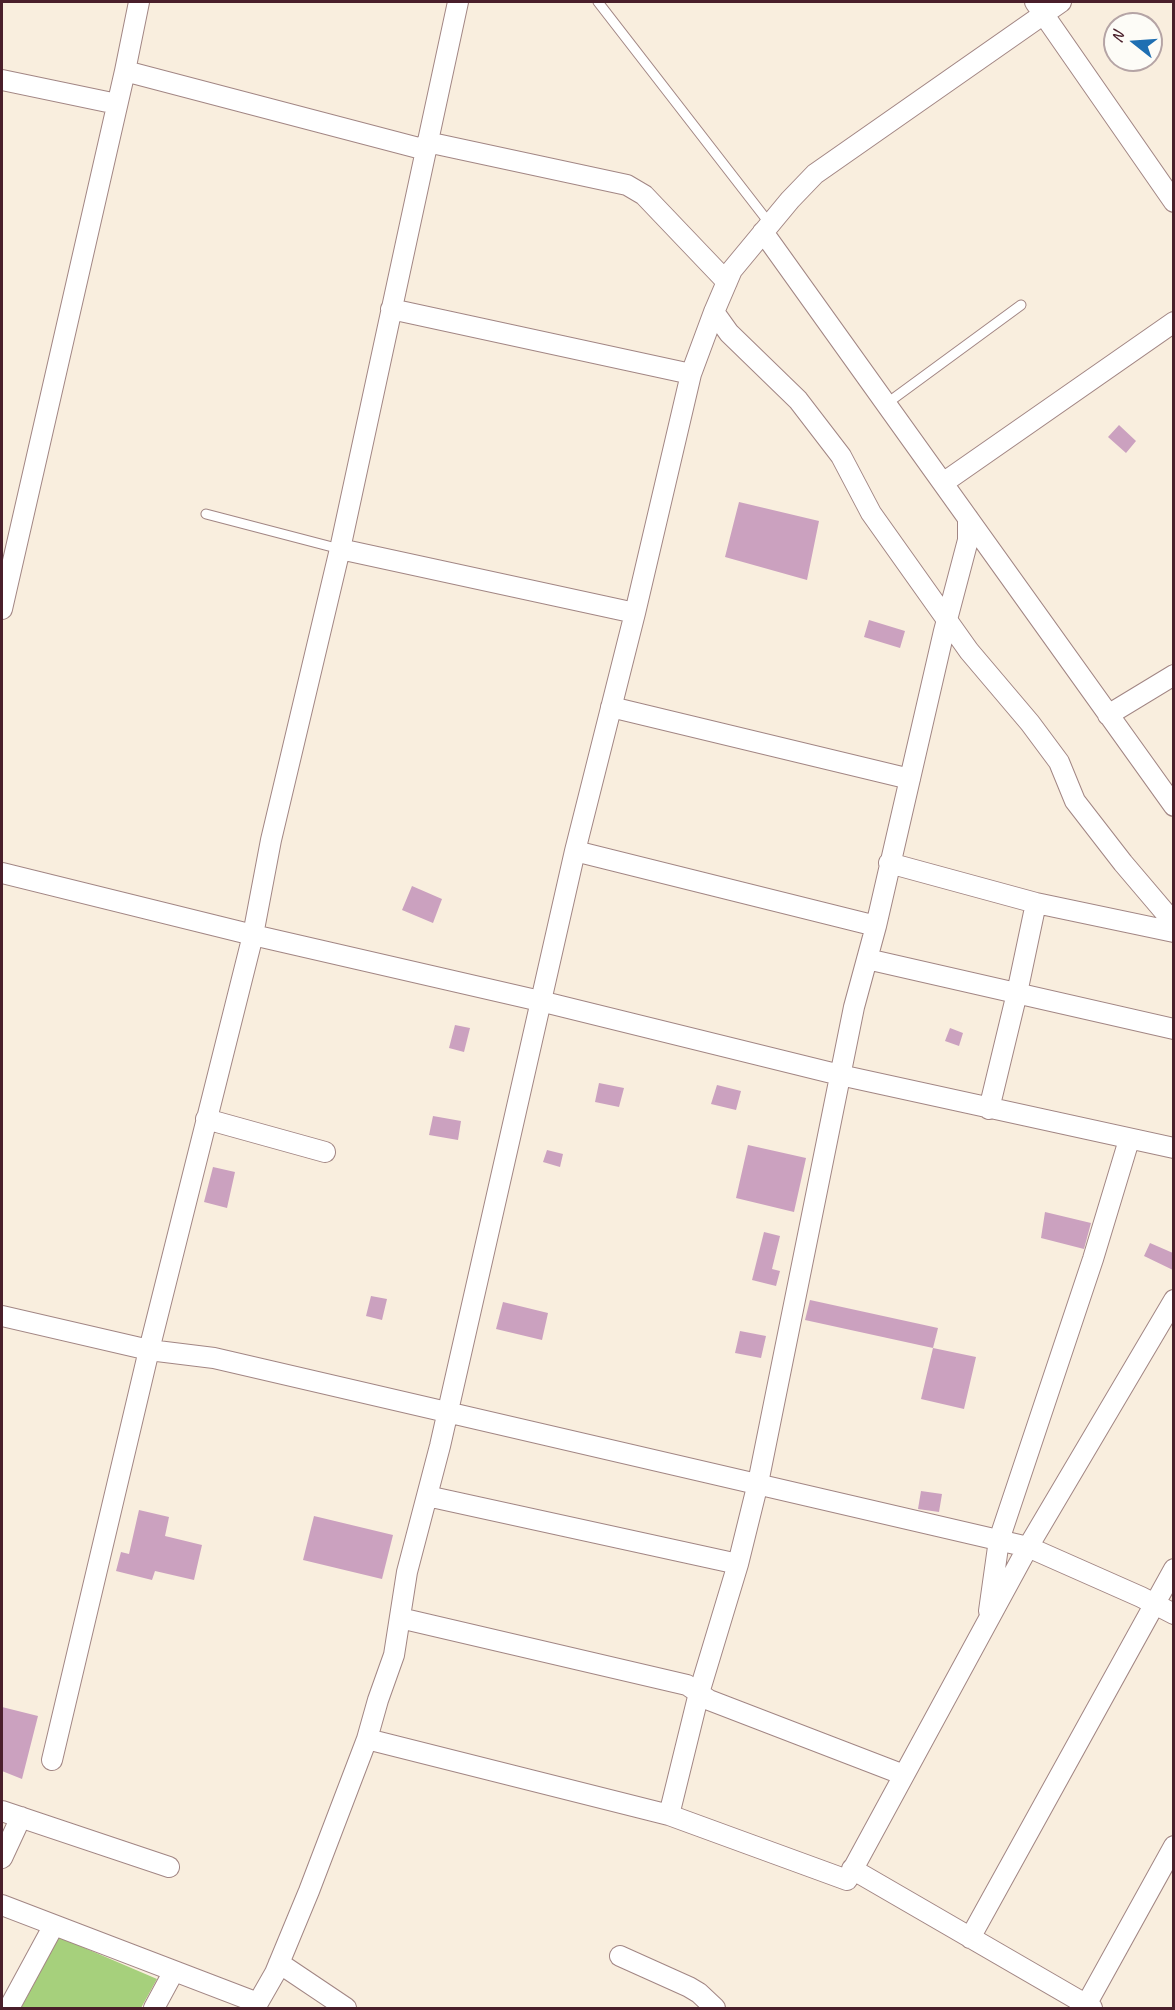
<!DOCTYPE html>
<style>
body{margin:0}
#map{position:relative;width:1175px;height:2010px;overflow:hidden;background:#f9eede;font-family:Caveat,sans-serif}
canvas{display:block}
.frame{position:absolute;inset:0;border:3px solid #4a1f2b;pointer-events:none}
.north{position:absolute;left:1103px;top:12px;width:60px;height:60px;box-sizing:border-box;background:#fdfcf7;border:2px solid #b5a4a5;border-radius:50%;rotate:287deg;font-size:16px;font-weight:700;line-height:24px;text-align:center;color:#4a1f2b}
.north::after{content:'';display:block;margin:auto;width:21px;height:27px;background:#1f6fb2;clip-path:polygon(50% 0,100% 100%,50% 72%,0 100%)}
</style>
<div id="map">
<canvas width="1175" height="2010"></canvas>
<div class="frame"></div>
<div class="north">N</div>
</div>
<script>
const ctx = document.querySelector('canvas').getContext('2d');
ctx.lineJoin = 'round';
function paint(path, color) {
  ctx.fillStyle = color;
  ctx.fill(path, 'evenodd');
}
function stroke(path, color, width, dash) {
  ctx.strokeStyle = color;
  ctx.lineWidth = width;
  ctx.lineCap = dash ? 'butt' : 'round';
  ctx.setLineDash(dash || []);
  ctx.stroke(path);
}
const green = new Path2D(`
 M59,1937L157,1979L141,2008H21Z`);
const building = new Path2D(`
 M1119,425L1136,441L1126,453L1108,437Z
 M739,502L819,521L807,580L725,557Z
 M869,620L905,631L900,648L864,637Z
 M412,886L442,899L433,923L402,910Z
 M455,1025L470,1028L464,1052L449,1048Z
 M950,1028L963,1033L959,1046L945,1041Z
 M599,1083L624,1088L619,1107L595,1102Z
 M717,1085L741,1091L736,1110L711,1104Z
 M433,1116L461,1121L458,1140L429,1135Z
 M748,1145L806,1158L794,1212L736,1198Z
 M547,1150L563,1154L560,1167L543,1162Z
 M213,1167L235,1172L227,1208L204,1202Z
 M1045,1212L1091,1223L1084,1249L1041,1238Z
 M764,1232L780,1236L772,1269L780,1271L776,1286L752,1280Z
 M1150,1243L1173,1253V1270L1144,1256Z
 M371,1296L387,1299L382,1320L366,1316Z
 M810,1300L938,1328L933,1348L805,1320Z
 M503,1302L548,1313L542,1340L496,1329Z
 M740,1331L766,1336L761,1358L735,1353Z
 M933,1348L976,1357L964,1409L921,1399Z
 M921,1491L942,1494L939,1512L918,1509Z
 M139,1510L169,1517L165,1536L202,1545L194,1580L155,1571L152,1580L116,1571L121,1552L129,1554Z
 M314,1516L393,1535L382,1579L303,1560Z
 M2,1707L38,1716L22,1779L2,1771Z`);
const service = new Path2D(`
 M598,2L770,224
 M886,404L1021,305
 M206,514L340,549`);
const minor = new Path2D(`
 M1035,2L1174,202
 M125,71L426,150
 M2,80L117,104
 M427,142L627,185L644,195L727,282
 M763,232L1174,806
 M391,309L691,374
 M714,312L729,333L798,400L841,456L871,513L969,651L1030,723L1059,762L1075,801L1123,863L1174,923
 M943,483L1174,322
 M340,549L635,613
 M2,609L125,71L139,2
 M611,707L910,779
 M1108,715L1174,675
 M575,851L876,926
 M889,863L1036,903L1174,932
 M2,873L253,935L540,1001L840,1075L1174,1148
 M867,959L1174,1029
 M989,1109L1017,993L1036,903
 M206,1119L325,1152
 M2,1316L149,1350L214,1358L1028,1547L1141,1597L1174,1614
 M427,1496L738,1564
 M989,1611L999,1540L1093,1259L1129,1140
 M400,1618L687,1685L709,1700L904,1775
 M367,1739L669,1815L847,1880L1028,1547L1174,1300
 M52,1760L149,1350L253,935L271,840L340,549L458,2
 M2,1811L169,1867
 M669,1815L699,1693L738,1564L758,1483L854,1007L876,926L944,631L968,540V518
 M2,1858L21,1817
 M852,1869L1092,2008
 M2,1905L258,2003
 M970,1938L1174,1569
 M620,1956L689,1987L699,1993L715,2008
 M279,1963L346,2008
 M1086,2005L1174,1846
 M9,2008L54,1925
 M154,2008L174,1971
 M255,2008L275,1973L309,1891L367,1739L378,1700L394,1655L407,1572L440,1446L575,851L635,613L691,374L714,312L732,270L790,200L815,174L1061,2`);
paint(green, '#a6d07c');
paint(building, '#cba1bf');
stroke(service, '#a28684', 11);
stroke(minor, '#a28684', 22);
stroke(service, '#fff', 9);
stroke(minor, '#fff', 20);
</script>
